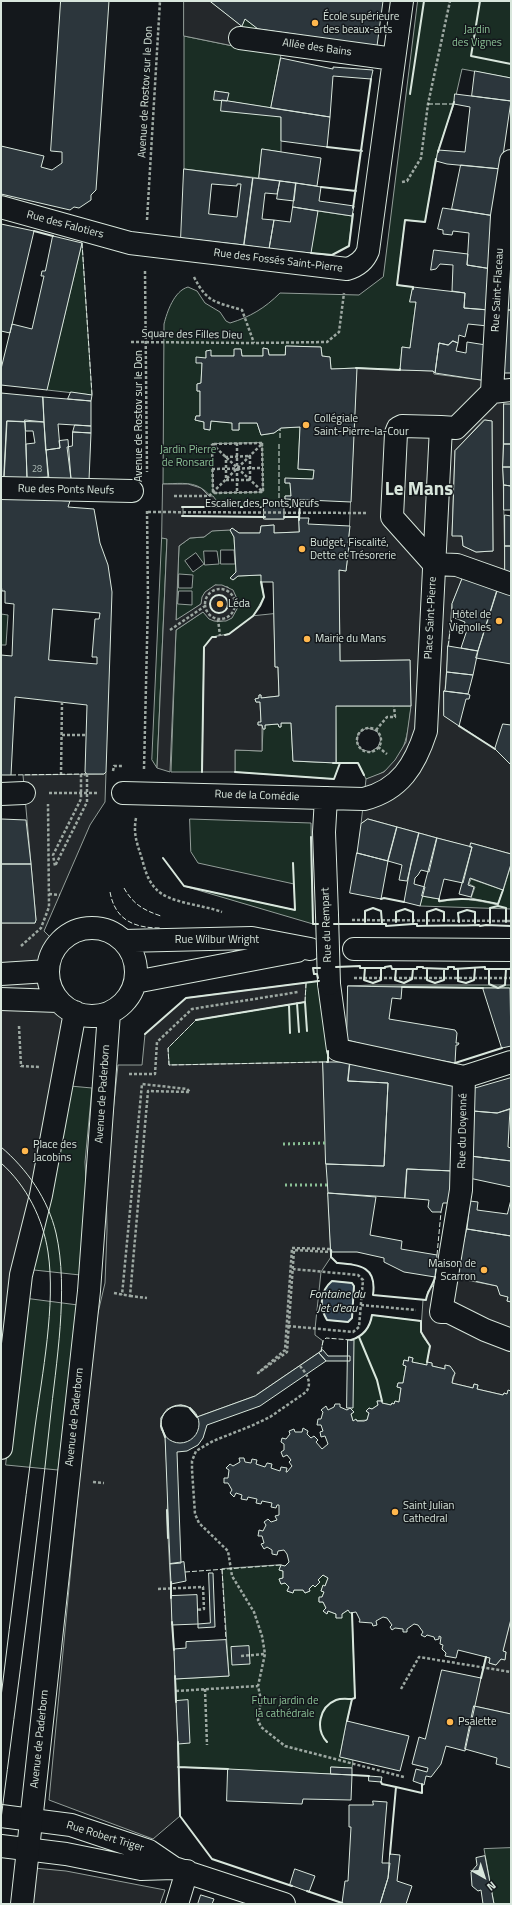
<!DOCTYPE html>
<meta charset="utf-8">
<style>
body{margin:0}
#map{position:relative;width:512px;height:1905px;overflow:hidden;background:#14181c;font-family:"Titillium Web",sans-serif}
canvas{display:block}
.frame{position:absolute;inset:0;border:2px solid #d8e6dc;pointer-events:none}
.north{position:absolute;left:464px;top:1857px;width:40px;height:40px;-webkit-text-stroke:3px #14181c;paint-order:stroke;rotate:141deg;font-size:11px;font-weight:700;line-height:16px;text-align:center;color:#d8e6dc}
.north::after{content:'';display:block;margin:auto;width:14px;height:18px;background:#d8e6dc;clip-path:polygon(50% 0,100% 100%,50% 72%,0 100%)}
</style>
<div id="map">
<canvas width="512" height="1905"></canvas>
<div class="frame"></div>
<div class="north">N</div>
</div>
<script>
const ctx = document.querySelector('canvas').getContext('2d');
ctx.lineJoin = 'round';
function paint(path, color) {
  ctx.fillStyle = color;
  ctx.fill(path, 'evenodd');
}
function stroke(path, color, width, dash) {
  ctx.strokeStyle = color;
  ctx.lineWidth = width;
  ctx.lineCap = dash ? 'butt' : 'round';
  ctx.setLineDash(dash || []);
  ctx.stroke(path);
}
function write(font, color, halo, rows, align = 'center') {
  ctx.font = font + ' "Titillium Web",sans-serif';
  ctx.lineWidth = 3;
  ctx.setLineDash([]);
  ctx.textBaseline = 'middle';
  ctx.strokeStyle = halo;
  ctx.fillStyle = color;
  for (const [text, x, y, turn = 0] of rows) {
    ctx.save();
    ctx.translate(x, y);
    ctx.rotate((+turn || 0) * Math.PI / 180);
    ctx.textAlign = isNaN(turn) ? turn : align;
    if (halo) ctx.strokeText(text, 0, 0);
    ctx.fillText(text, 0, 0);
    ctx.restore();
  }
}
const green = new Path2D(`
 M418,1H511V78L462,69L454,104L438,150L425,222L405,220L397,285L413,287L410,301L416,302L410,348L402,347L400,370L357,368L331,369L330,357L322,356L321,347L286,346L285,355H269L268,349L263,348V356H242L241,349H235L234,356H211L210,351H206V358L202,363L201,383L197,384V391H200V416H196L195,420L204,422V429L210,430L211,421L232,423L233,430H239V423H257L261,435L274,433L281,428L300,427L298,469L314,470L313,479H285V483H290L291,496H285V499L300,501L299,507H284V505L265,504L264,507H216V500C210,497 207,491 201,488C191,481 174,484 163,484L164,324C167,312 174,291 188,287L197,291L205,303L220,312L226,321L230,323C250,317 265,308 280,293L359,295L383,277ZM262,443L263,492L213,493L212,444Z
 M245,19L258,29L285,33L271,108L227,101L228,93L215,91L222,100L281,117V152L262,149L259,178L184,169V36L238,47L242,26Z
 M318,211L352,216L349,246L332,255L311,253Z
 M82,243L92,395L47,390Z
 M230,530L234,537L236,572L231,578L233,580L238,576L261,575L264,597L253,616L229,634L212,637L204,647L202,772H171L176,630L203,612C207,615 211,620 216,621C224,624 239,612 238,603C238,598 231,591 228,587L215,585L201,604L176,621L179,546L190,538L204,537L212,531ZM221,550H234L235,564H221ZM204,551H217L219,564L205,565ZM196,553L204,564L193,572L185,561ZM179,574L193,575L192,588H179ZM179,591H192V605L178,604Z
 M162,538H167L157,768L152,760Z
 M1,614L8,615L6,645H1Z
 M336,706H411C408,739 403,770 366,779L358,763H340L334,779L235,772V750L262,751L263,729H265V725L278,724L279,727H281V723H291L293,761L336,763ZM367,728L377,731L381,739L378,747L370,752L361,749L357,743L358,734Z
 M190,819L311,823L313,924L184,886L295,910L294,884L198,863L191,852Z
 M511,865V909L420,906L422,896L439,899V902C462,897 475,900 498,905L502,892L498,904L471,898L475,887L469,884L471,879L503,890Z
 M319,981L324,1004L328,1062L169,1065L168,1048L196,1020L305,1002L306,983Z
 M372,985H511V992L509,988L348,986Z
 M70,1086L92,1088L85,1162L86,1182L80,1275L34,1270Z
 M24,1298L78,1305L58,1470L6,1465Z
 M372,1315L421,1321C420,1332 423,1338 430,1346L427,1365L412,1362L413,1358L409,1357L408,1361L404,1360L403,1365L406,1366L403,1383H398L397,1387L401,1388L399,1402L395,1401L394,1404L392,1403L391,1405L382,1403V1401H377L378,1405L372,1409L369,1408L366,1411L369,1413L367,1420L353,1421L351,1414L354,1412L350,1408L351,1340C364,1336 370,1328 372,1315Z
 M281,1565L279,1570L283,1571V1578L279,1579L281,1584L285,1583L289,1587L287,1591L293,1593L294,1590H303L305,1593L310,1591L309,1589L323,1575L328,1578L325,1586H323L321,1591L324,1592L322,1597L319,1598V1602H323L326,1608L323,1611L327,1614L328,1611L336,1614V1618L348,1610L352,1613L355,1698L352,1699L340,1756L353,1760L352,1768L331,1767V1774L178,1767L175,1679L229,1676L222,1569Z
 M511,1848V1904H494L484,1849Z`);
const parking = new Path2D(`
 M184,1H210L242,26L238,47L184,36Z
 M357,368L433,371L434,374L481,380L504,373L503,467L505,576L463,577L452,604L445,690L444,691L445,716L495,749L511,765V854L471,843L470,847L368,819L361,824L366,779L384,772L395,760L406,742L411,706L410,660L340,661L339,570L346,571L349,545H351L349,543ZM484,420L492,421L493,551L476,552L463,546L462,536L452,535L455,451Z
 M163,484H188L201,488L209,496H213L216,500V507H183V516L265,517V519H284V517H299V532L274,533V525L261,526L260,533H239L232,528L230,530L212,531L204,537L190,538L179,546L176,620L201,604L202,597L205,592L215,585H222L233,590L238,601V607L232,618L226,621H214L209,619L203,612L176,630L170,772L157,768L167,539L162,538Z
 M274,614L275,667H278L279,696L261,698V695H259V698L255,699L256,702H260L261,722L258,723V725H262V751L235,750V772H202L204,647L212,637L229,634L253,616Z
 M106,772L105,802L90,825L44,931L57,944L51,955L48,965L50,986L72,1011L1,1448V923H35L36,920L23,775L103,774Z
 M306,983L305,1002L196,1020L168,1048L169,1065L323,1062L331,1257L321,1272L315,1329V1335L323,1341L321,1351L255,1396L197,1417L188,1407L176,1406L167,1409L161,1418V1429L165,1435L168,1490L167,1517L176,1691L180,1816L153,1839L49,1800L93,1334L105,1283L107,1230L106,1177L118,1065H142L145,1034L186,998Z
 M435,1274L497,1286L502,1295L508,1297L507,1301L511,1302V1391L507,1394L504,1393L503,1395L477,1389L478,1385L474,1384L473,1388L452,1383L455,1373L445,1366V1369L432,1366V1363L427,1362L430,1346L423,1337L421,1329L423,1300H426L428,1291L434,1285Z
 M511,1619V1714L474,1706L486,1657L490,1658L489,1663L496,1665L501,1659H505L506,1652L503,1651Z
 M34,1868L66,1871L165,1890L160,1904H30Z`);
const water = new Path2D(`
 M332,1281L352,1283L354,1286L352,1318L348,1322L327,1320C319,1307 320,1291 332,1281Z`);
const building = new Path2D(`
 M61,1H109L96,190L91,195V200L79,208L74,207L70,210L1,194V146L44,156L41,167L52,170L62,163V152L51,151Z
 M210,1H383L377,46L258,29L245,19L242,26Z
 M281,58L333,69V67L373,70L371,79L333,76L330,117L271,108Z
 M475,71L511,78V101L472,96Z
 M215,91L229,93L227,101L214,100Z
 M455,94L511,101L501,169L447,164L436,161L438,150L465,152L470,107L454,104Z
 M222,100L330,117L327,147L281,141V117L221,111Z
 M262,149L321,158L317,186L259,178Z
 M461,165L501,169L495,216L452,209Z
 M184,169L253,178L244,245L181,238ZM212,184L237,186V184H241L237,217L209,214Z
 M253,178L280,181L277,194L265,193L262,219L274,220L269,249L244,245Z
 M280,181L296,183L294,201L277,199Z
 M296,183L321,187L319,201L354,206L352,216L293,207Z
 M293,207L318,211L311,253L269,249L274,220L290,222Z
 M443,208L495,216L492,269L467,265L469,233L453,231L452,235L443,234V230L438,229Z
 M1,224L34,231L10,333L1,331Z
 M53,236L82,243L47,390L1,385V369L12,324L32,329L44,276H41L42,271H45Z
 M434,250L468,254L467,265L492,269L489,310L464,308L465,293L452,291L453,265L440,264L436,269L431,270Z
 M506,277L511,278V310H505Z
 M413,287L465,293L464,308L489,310L488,326L468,324L465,337L459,335L458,343L453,341L448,345L439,343L435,373L433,371L400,370L402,347L410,348L416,302H410Z
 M505,310H511V373H504Z
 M453,341L458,343L456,351L466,353L467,342L486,345L484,378L481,380L435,373L439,343L448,345Z
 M286,346L321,347L322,356L330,357L331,369L357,368L351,502L285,499V496H291L290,483H285V478L313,479L314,470L298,469L300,427L281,428L274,433L261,435L257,423H239V430H232V423L211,421L210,430L204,429V422L195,420L196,416H200V391H197V384L201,383L202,363H196V357L206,358V351L211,350V356H234V349H241L242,356H263V348L268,349L269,355H285Z
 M71,392L92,395L91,401L68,399Z
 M1,393L43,397L44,422L7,421L4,480H1Z
 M43,397L91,401V426L58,424L60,448L46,450Z
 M504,404H511V444H504Z
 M25,420L44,422L48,477L27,478L26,444L35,443L33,431H26Z
 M485,420L492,421L493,551L476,552L463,546L462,536H452L455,451Z
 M7,421L25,422L27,478L4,480Z
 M75,425L91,426V433L73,432Z
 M73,432L91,433L89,480L71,479L67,447L72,446Z
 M68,440L71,479H49L46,450L60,448L59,441Z
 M504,444H511V467H503Z
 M503,467H511V486L504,485Z
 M504,485L511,486V510H504Z
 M1,497L70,501L68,507L94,509L100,543L108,565L112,592L106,772L104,774H87L85,772L87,705L15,697L11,775H1V655L12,656L14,604L5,603V591H2L1,584ZM53,609L100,613L99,619H95L92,657H97V664L49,660Z
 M264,504L284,505V519H264Z
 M505,515L511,516V546H505Z
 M299,518H309L308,524L350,526L348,543L351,545H349L346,571L339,570L340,661L410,660L411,706H336V763L293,761L291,723H281V727H279L278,724L265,725V729H263L262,725H258V722H261L260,702H256L255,699L259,698V695H261V698L279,696L278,667H275L273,582H261V575L238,576L233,580L230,578L236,572L234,537L230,530L232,528L239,533H260L261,526L274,525V533L299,532Z
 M505,546H511V580L505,576Z
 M463,577L498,588L478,651L461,648L468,627L464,625L465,622L452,617V604Z
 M497,591H511V664L476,658Z
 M448,646L478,651L473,675L447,672Z
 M447,672L473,675L468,694L444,691L445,690Z
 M444,691L468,694L470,695L469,699H466L459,726L444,716Z
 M503,724L511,725V765L495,749Z
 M1,819L26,820L31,864H1Z
 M368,819L397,827L388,861L357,853L361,824Z
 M397,827L419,833L407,881L399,880L402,865L388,861Z
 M419,833L437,838L429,872L421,870L418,875L415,878L414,884L425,887L420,906L404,902L411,863Z
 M437,838L472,847L463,883L444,879L439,899L422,896Z
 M471,843L511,854V864L503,890L470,878L468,885L474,887L471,897L459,894L472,847H470Z
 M357,853L388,861L381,899L350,893Z
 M1,864H31L36,920L35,923H1Z
 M348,986L402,987L401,999L392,998L389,1019L455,1030L457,1033L456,1043H459L458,1045H456L455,1063L389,1051L347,1040Z
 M483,988H510L511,1046L502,1048Z
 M323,1062H350L348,1081L388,1083L384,1166L326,1164Z
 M350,1062L451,1084L455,1090L453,1171L407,1169L405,1198L328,1193L326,1164L384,1166L388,1083L348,1081Z
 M511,1078V1109L497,1113L473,1111V1089Z
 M510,1109L508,1147L511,1148V1161L470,1156L473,1111L497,1113Z
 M470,1156L511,1161V1187L469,1178Z
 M407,1169L453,1171V1203H443L441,1212H432L428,1207L429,1200L405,1198Z
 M328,1193L376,1197L370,1235L402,1241L401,1249L437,1255L435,1277L404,1272L384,1262V1258L357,1252H331Z
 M511,1200V1236L467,1229L470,1201L478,1202L477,1210L507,1214Z
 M467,1229L511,1236V1302L507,1301L508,1297L500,1295L497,1286L456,1277Z
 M348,1340H354L353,1408H347Z
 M323,1350L328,1356H350V1361H326L319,1353Z
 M319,1353L326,1361L260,1406L207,1425L203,1438L198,1445L187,1451L177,1452L181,1563L170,1564L165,1435L161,1426V1418L165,1412L172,1407L181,1405L188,1407L197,1417L255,1396Z
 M409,1357L413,1358L412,1362L427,1365V1362L432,1363V1366L445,1369V1365L450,1366L455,1373L453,1377L452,1383L473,1388L474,1384L478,1385L477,1389L503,1395L504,1393L507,1394L508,1390L511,1391V1619L503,1651L506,1652L505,1660L501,1659L496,1665L489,1663L490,1658L458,1650L456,1658L445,1656L446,1653L442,1649L443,1645L440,1644L441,1637L439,1636V1639L435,1640L434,1637L427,1635L425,1637L421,1635L423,1632L418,1625L414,1624L407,1629V1632H403V1629L395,1628L392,1630L390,1627L392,1625L387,1618L383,1617L376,1621L377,1625L373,1626L372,1623L359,1622L360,1620L356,1612L350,1613L348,1610L342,1614V1618H336V1614L328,1611L327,1614L323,1611L326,1608L323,1602H319V1597H322L324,1592L321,1591L323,1585L325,1586L328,1578L323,1575L318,1580L320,1582L315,1587L313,1585L309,1589L310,1591L305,1593L303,1590H294L293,1593L287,1591L289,1587L285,1583L281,1584L279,1579L283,1578V1571L279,1570L281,1565L285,1566L289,1562L287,1554L284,1550L278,1551L277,1555L272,1554V1550L267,1547L264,1549L261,1544L264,1543L262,1536H258L259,1530L263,1531L266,1525L264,1522L268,1519L271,1522L277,1520L275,1516L279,1515V1505H277L276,1508L271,1507L272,1503L262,1501L261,1504L256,1503L257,1499L248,1497L247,1500L241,1499L242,1495L236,1493L234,1497L230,1493L232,1490L228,1483H224V1478H228L229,1470L226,1468L230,1464L233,1466L240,1462L239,1458H244L245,1462L251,1463L252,1459L257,1460L256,1464L265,1467L267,1463L272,1464L271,1468L280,1471L281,1467L287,1468L286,1472H287L292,1466L289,1462L291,1460L287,1455L283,1457L281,1452L284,1450V1444L281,1442L282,1438L286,1439L290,1434L289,1431L294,1429L295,1432H302L303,1428L308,1431L307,1434L311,1438L314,1436L318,1440L316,1442L322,1449L328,1444L325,1436L321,1437L320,1432L323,1431L321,1425H317L318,1419H321L323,1412L321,1410L326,1406L328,1410L334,1407L335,1404H340V1407L347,1410L350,1408L354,1412L351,1414L353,1421L356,1419L357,1421H364L367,1420L369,1413L366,1411L369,1408L372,1409L378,1405L377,1401H382V1403L391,1405L392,1403L394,1404L395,1401L399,1402L401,1388L397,1387L398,1383H403L406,1366L403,1365L404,1360L408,1361Z
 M161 1424a19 19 0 1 1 38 0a19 19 0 1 1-38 0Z
 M184,1562L186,1581L171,1584L170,1564Z
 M209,1573H213L215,1627L198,1628V1624L210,1623Z
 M197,1595L198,1624L172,1625L171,1596Z
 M226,1640L229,1676L175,1679L174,1649L186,1648V1642Z
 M249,1646L250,1664L232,1665L231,1647Z
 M442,1670L481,1678L465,1751L446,1746L441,1764L431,1777L426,1776L424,1785L413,1781L416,1769L427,1772L428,1768L412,1764L419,1737L425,1739Z
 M188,1700L190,1743L178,1744L176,1701Z
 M474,1706L511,1714V1768L496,1764L497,1758L465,1749Z
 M347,1721L409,1736L400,1771L340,1757Z
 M331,1767L352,1768V1775L331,1774Z
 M228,1769L352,1775L351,1800L303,1799L302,1804L227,1801Z
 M369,1776L382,1777L381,1782L369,1781Z
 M373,1801L387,1802L382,1863H390L388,1878L380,1904H346L342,1903L345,1881H348L351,1827H349V1805H373Z
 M390,1854L400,1855L397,1881L412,1886L406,1904H380L388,1878Z
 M485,1856L494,1904H483L481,1890L478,1891L472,1886L471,1872L477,1865L476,1858Z
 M295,1869L315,1876L309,1892L290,1885Z
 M201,1895L214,1899L212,1904H198Z`);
const path = new Path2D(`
 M402,182L407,181L421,158L428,104L450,1
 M147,220L160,1
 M145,271L147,472
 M194,277C207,303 216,302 242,310L254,343
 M131,342L254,343L327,342L339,332L344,293
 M237,443V493
 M262,443L263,492L213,493L212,444Z
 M212,444L263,492
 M250,456V480H226V457Z
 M212,469L263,468
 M174,496H209L262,444
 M148,512L367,513
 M205 604a15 15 0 1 1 30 0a15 15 0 1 1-30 0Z
 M218,619L220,636
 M170,630L205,606
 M357 740a12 12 0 1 1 24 0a12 12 0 1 1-24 0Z
 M376,730L387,717H395L394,706
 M62,735H85
 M378,747L387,754
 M144,769L148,601L147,511
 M113,771L114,766H123
 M87,774V802L55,866L53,855L81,799V775Z
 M61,775L62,702
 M49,793H98
 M136,818C133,834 137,843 142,859C145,870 148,881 156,889C168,903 204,905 222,912
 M49,894L60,895
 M352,920L511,921
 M21,946L41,928L49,907L48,804
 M354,978H511
 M19,1026L21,1066L40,1067
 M129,1074H155L157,1042L192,1009L298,992
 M292,1248L331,1249V1252L294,1250L287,1352L258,1373L285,1350Z
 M114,1293L130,1296L148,1091L190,1092L187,1089L142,1084L122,1295
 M130,1296L147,1298
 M361,1305L416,1310
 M288,1326L353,1332L359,1327L363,1280L358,1275L293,1269
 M300,1366C306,1373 313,1383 306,1392L270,1417L251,1426L213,1441L196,1451L192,1461V1470L195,1514L199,1523L228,1551L232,1576L254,1612L262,1636L265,1654L258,1686L261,1700L258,1720L261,1727L285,1746L404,1777
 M93,1482L104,1483
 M158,1589L203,1587L204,1609L197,1610
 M241,1656L265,1654
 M205,1689L207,1745
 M401,1689L419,1657L511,1672
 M176,1691L258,1686`);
const street = new Path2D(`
 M240,38L394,59
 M1,207L130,243L347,269C357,266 364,261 368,251L402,1
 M492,392L502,216L511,161
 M441,427L456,428L492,392L511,390
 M1,488L132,491
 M434,564L457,565L511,584
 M123,793L364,799C400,790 415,765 426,731L441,427L402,426L398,428L396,433L392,517L434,564
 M1,794L24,793
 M326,798L324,832L327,915
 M329,984L338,1050L464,1077L461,1190L441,1312H449L485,1330L511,1340
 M464,1077L511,1062
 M1,1816L71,1825L149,1851L174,1868
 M1,1846L66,1854L141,1869L174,1868L284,1904
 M177,1904L187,1871`);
const primary = new Path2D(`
 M48 972a44 44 0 1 1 88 0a44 44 0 1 1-88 0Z
 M124,941L252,938L310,949
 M354,949L511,950
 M1,974L48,971
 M135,982L297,951
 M1,999L58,1001
 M1,1448L21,1275L41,1195L75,1012
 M22,1904L89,1291L109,1013`);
const tram = new Path2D(`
 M1,1147C27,1169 48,1199 56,1233C69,1290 56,1363 50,1421C36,1554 18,1686 1,1819
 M1,1163C27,1186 43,1219 48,1252C56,1304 42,1375 35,1427C23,1517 12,1607 1,1697`);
const streetBridge = new Path2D(`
 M327,915L329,984`);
const hedge = new Path2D(`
 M283,1144L325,1143
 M285,1185H327`);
const fence = new Path2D(`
 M428,104H454
 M82,243L92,395
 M280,438V429
 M279,505V444
 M448,646L452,617
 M11,775L83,774
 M124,888C133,904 143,910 161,916
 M110,892C115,920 134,928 160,928
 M306,983L305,1002L196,1020L168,1048L169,1065L323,1062
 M437,1255L441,1212
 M321,1352L323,1341L326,1338L351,1340
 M222,1569L226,1640
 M185,1572L281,1565`);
const wall = new Path2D(`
 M480,1L471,56L511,64
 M410,94L424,1
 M327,147L362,151
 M438,152L454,102
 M321,187L356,191
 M353,208L371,79
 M34,231L53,236
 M311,253L332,255L349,246L353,214
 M413,289V287L397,285L405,220L425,222L436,159
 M356,368L400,370V369
 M182,507H264
 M284,507H299
 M182,516L265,517
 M284,517H299
 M299,520L300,501
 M210 604a9 9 0 1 1 18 0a9 9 0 1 1-18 0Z
 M225,635L229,634L253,616L260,606L264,597L261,582
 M459,726L495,749
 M333,763H358L364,775
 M202,772L204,647L212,637H216
 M235,772L334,779L340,763
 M311,837L313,924H318
 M163,858L184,886L295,910L293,863
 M381,899L384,898L404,902
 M439,899V901C462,897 475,899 498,904L503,890
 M365,922V911L373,908L381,911L382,923
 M396,922V912L405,909L413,912V922
 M459,922L458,913L467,910L475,912V923
 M490,923V908L498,906L506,908V922
 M334,924H386V926L413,924H417V926C439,925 456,926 479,925L480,926L486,925L511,926
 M427,924V912L436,909L444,912V921
 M336,967L360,966V968H385V967L391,966L392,969H417V967H423V968L448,969V967H454V969L485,967V969H510L511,968
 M365,968L364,980L373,983L381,980V968
 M427,968V980L435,983L444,980V969
 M396,969L395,980L404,983L412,979L413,969
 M458,969V981L466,983L474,980L475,969
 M489,969V984L498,988L505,985L506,969
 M318,978L317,974H314L313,968H320
 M402,987L483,988
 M297,1003L299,1032
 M289,1005L290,1033
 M196,1020L305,1002L307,1031
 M145,1034L186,998L319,981
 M327,1062H328V1051
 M455,1063L502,1048
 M331,1250V1257L337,1263C360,1265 377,1266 373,1295L426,1300C427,1291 433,1286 435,1277
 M332,1281L352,1283L354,1286L352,1318L348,1322L327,1320C319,1307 320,1291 332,1281Z
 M359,1337L377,1380L382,1401
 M351,1340C364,1336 370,1328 372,1315L421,1321V1332L430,1346L427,1362
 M190,1408L197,1417
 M161,1426L165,1437
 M167,1510L168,1538
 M171,1582V1598
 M172,1622L174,1650
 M175,1676L176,1702
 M481,1678L486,1657
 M347,1721L352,1699L355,1698L352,1613
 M178,1742L180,1816L212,1859L292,1886
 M327,1742C315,1729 319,1707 336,1700C341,1698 347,1699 352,1699
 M178,1767L228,1769
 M352,1775L369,1776
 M381,1782L382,1784L396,1787L390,1854
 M396,1787L422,1793V1784
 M307,1891L342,1903`);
const markers = [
 [315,23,4,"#ffb74d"],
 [306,425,4,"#ffb74d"],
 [302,549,4,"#ffb74d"],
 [220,604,4,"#ffb74d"],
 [499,621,4,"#ffb74d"],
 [307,639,4,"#ffb74d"],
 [25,1151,4,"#ffb74d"],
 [484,1270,4,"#ffb74d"],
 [395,1512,4,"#ffb74d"],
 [450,1722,4,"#ffb74d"]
];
const numberNames = [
 ["28",37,470]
];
const poiNames = [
 ["École supérieure",323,17],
 ["des beaux-arts",323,30],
 ["Collégiale",314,419],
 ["Saint-Pierre-la-Cour",314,432],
 ["Budget, Fiscalité,",310,543],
 ["Dette et Trésorerie",310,556],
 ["Léda",228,604],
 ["Hôtel de",491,615,"right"],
 ["Vignolles",491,628,"right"],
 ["Mairie du Mans",315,639],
 ["Place des",33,1145],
 ["Jacobins",33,1158],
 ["Maison de",476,1264,"right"],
 ["Scarron",476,1277,"right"],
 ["Saint Julian",403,1506],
 ["Cathedral",403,1519],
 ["Psalette",458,1722]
];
const parkNames = [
 ["Jardin",477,30],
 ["des Vignes",477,43],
 ["Jardin Pierre",188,450],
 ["de Ronsard",188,463],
 ["Futur jardin de",285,1701],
 ["la cathédrale",285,1714]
];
const streetNames = [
 ["Allée des Bains",317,48,8],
 ["Avenue de Rostov sur le Don",146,92,-87],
 ["Rue des Falotiers",65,225,15],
 ["Rue des Fossés Saint-Pierre",278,261,7],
 ["Rue Saint-Flaceau",498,290,-87],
 ["Square des Filles Dieu",192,335,1],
 ["Avenue de Rostov sur le Don",139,416,-90],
 ["Rue des Ponts Neufs",66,490,1],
 ["Escalier des Ponts Neufs",262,504],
 ["Place Saint-Pierre",431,618,-87],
 ["Rue de la Comédie",257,796,2],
 ["Rue du Rempart",327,925,-92],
 ["Rue Wilbur Wright",217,940],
 ["Avenue de Paderborn",103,1094,-86],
 ["Rue du Doyenné",463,1131,-89],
 ["Avenue de Paderborn",75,1417,-84],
 ["Avenue de Paderborn",40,1739,-84],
 ["Rue Robert Triger",105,1837,17]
];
const waterNames = [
 ["Fontaine du",337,1295],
 ["Jet d'eau",337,1309]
];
const townNames = [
 ["Le Mans",419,490]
];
paint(green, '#1a2d24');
stroke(green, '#939e99', 1);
paint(parking, '#24282b');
stroke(parking, '#939e99', 1);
paint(water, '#2f3f4d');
stroke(water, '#939e99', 1);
paint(building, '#2c363c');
stroke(building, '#d8e6dc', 1);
stroke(street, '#d8e6dc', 24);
stroke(primary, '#d8e6dc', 24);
stroke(path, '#9da8a2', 2.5, [3, 2]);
stroke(street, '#14181c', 22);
stroke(primary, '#14181c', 22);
stroke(tram, '#d8e6dc', 1);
stroke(streetBridge, '#d8e6dc', 24, []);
stroke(streetBridge, '#14181c', 22);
stroke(hedge, '#8ac095', 3, [2, 3]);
stroke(fence, '#d8e6dc', 1, [5, 2]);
stroke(wall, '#d8e6dc', 2);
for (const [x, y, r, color] of markers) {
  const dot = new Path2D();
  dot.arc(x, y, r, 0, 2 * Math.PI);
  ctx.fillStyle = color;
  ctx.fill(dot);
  stroke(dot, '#14181c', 1.5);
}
write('9px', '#adbab4', null, numberNames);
write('11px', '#d8e6dc', '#14181c', poiNames, 'left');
write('11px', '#8ac095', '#14181c', parkNames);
write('11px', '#d8e6dc', '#14181c', streetNames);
write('italic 12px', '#d8e6dc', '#14181c', waterNames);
write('bold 19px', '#d8e6dc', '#14181c', townNames);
</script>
